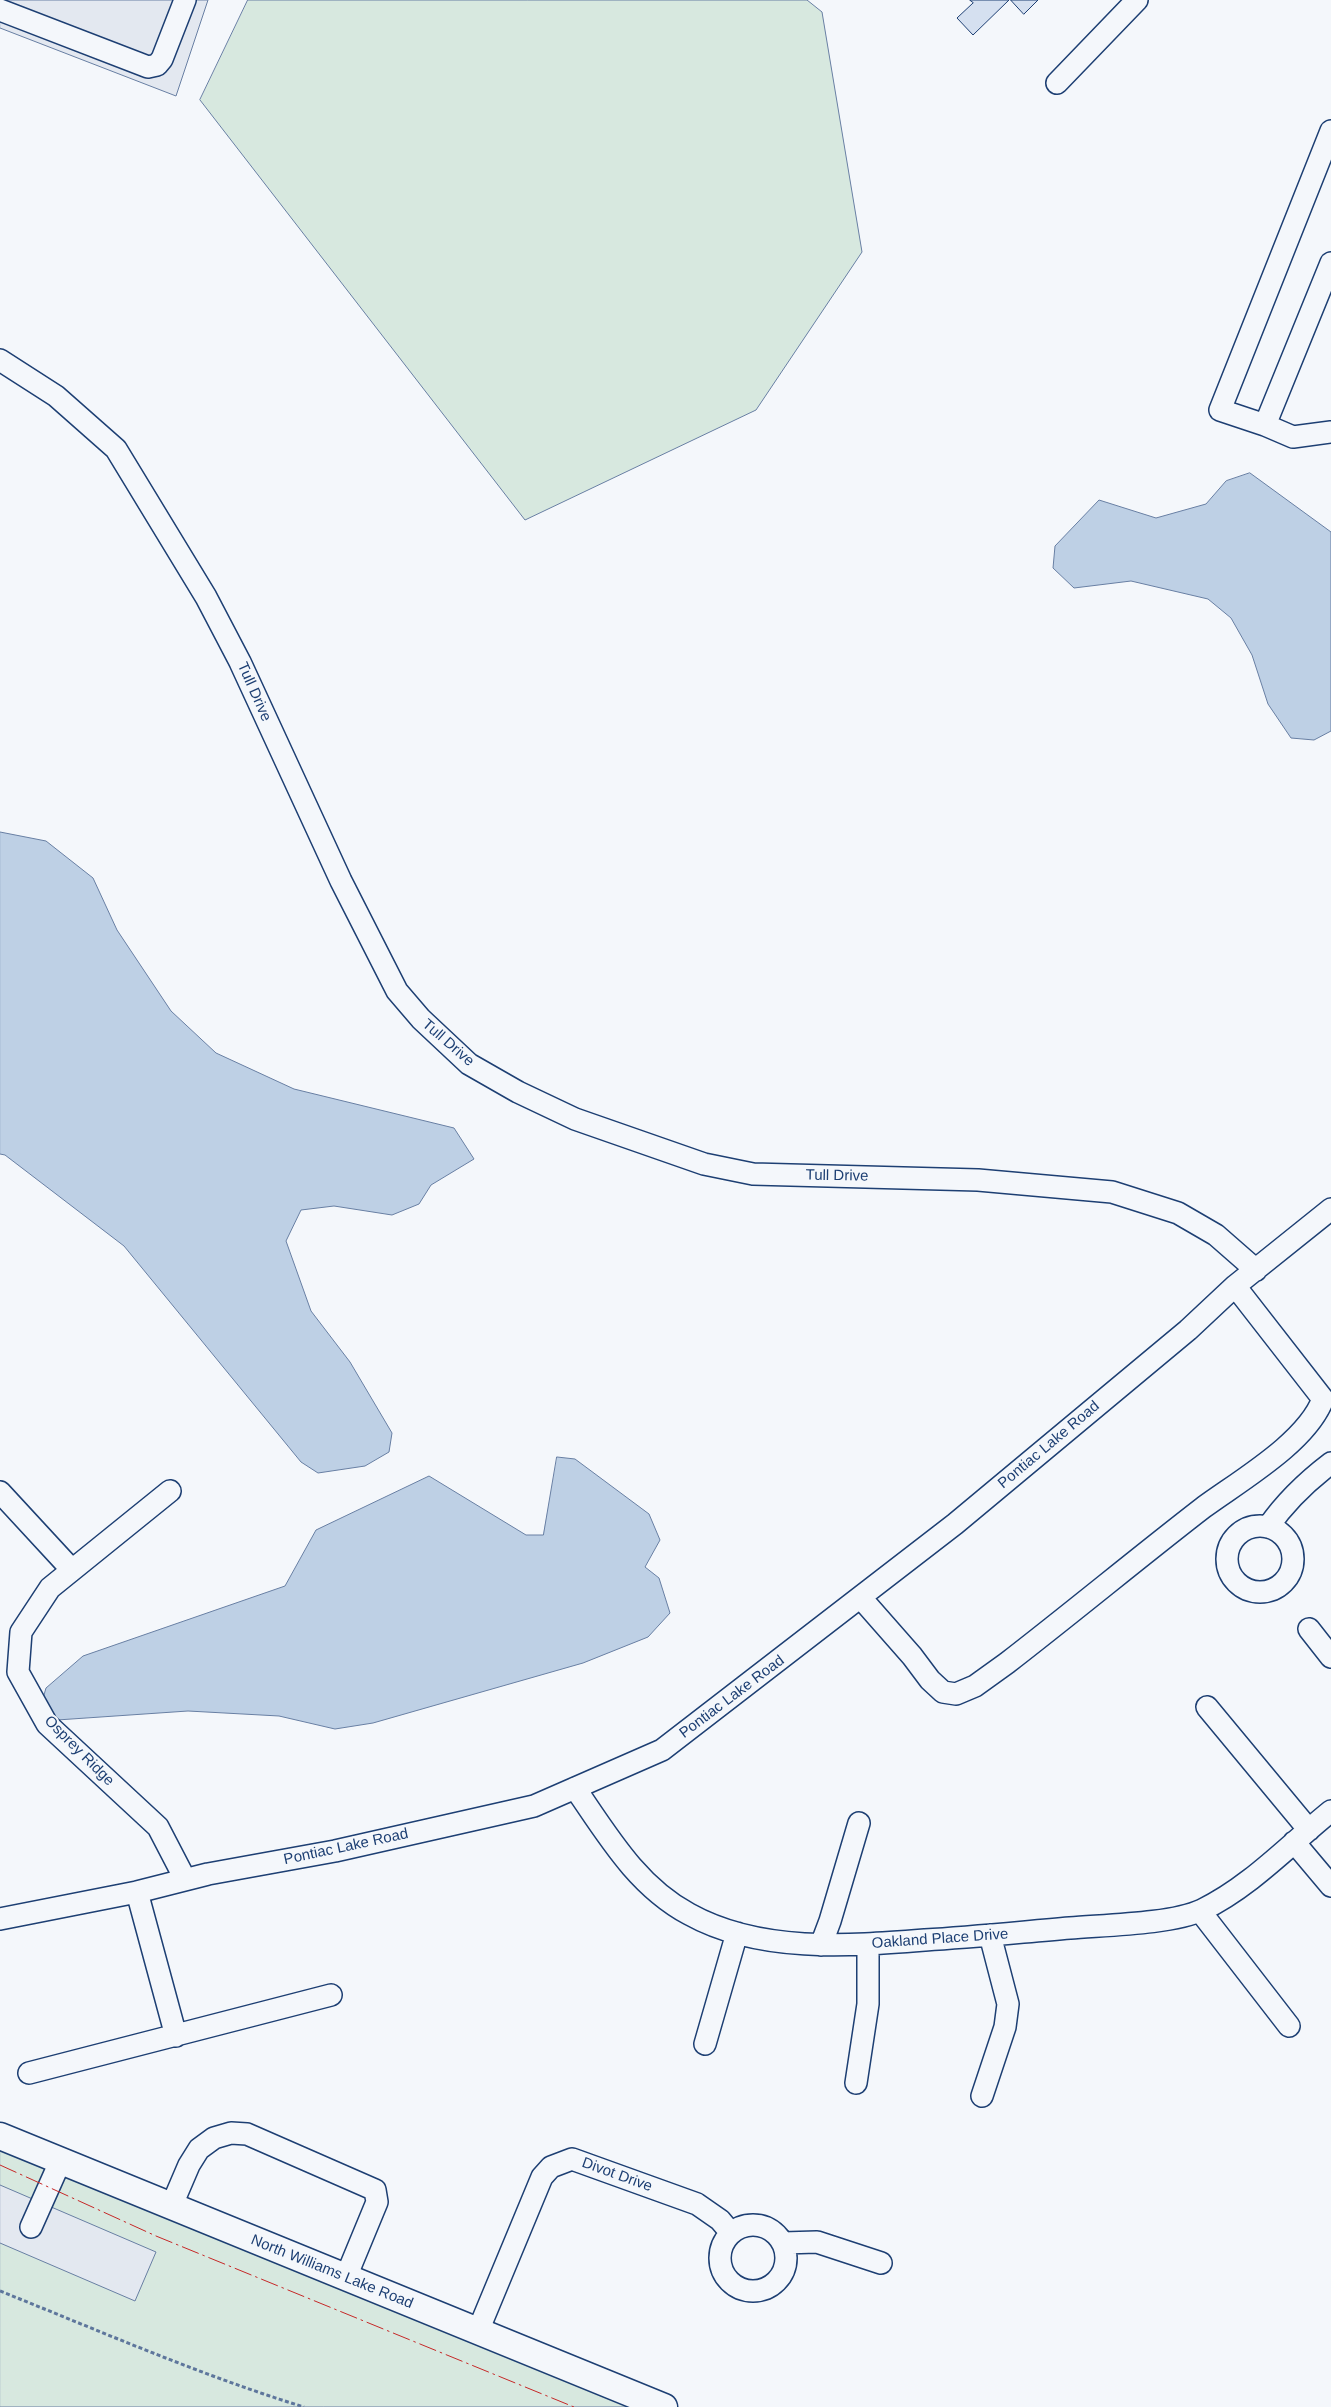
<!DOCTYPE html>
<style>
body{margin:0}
canvas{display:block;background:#f4f7fb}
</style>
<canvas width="1331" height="2407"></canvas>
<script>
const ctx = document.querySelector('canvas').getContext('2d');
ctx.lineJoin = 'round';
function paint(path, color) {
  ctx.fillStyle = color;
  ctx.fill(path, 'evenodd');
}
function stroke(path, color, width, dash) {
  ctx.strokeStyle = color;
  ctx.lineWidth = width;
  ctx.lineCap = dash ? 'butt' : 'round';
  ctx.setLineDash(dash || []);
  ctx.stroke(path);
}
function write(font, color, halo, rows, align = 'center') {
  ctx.font = font + ' Arial,sans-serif';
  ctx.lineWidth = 4;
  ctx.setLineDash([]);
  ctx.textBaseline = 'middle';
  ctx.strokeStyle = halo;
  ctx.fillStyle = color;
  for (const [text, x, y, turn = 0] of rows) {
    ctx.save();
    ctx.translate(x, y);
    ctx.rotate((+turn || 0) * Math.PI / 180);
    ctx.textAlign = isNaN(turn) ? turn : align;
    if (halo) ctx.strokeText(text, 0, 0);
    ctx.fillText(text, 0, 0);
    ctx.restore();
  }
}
const green = new Path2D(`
 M248,0H807L822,12L862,252L756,410L525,520L200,100Z
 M0,2144L647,2407H0Z`);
const parking = new Path2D(`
 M0,0H208L176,96L0,28Z
 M0,2185L156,2252L135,2301L0,2243Z`);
const water = new Path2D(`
 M1250,473L1331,532V731L1314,740L1291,738L1268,704L1252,655L1231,618L1208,599L1131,581L1074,588L1053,568L1055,546L1099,500L1156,518L1206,504L1226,481Z
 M0,832L46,841L93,878L117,930L171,1011L216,1053L294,1089L454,1128L474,1159L431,1185L419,1204L392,1215L334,1206L301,1210L286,1241L311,1311L350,1362L392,1433L389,1452L365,1466L318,1473L301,1462L124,1246L5,1155L0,1154Z
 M557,1457L575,1459L649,1514L660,1540L645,1567L659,1578L670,1613L648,1637L583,1663L373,1723L335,1729L279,1716L188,1711L57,1720L41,1705L46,1688L83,1656L285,1586L316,1530L429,1476L526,1535H543Z`);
const building = new Path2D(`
 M970,0H1009L973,35L957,18L973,3Z
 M1011,0H1038L1024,14Z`);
const path = new Path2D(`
 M0,2291C100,2331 200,2375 304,2407`);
const minor = new Path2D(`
 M0,10L148,67L157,65L162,59L185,0
 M1057,83L1137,0
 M1331,131L1220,410L1265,425L1331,263
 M0,360L56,396L116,449L206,597L240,662L341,881L397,991L421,1019L469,1064L518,1092L575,1119L704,1164L753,1174L978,1180L1112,1192L1178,1213L1216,1235L1256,1270
 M1265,425L1293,437L1331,432
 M170,1491L50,1588L21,1632L18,1672L47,1724L158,1827L185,1879
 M0,1492L72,1570
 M1227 1559a33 33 0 1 1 66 0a33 33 0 1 1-66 0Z
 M1268,1527C1286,1501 1306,1482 1331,1463
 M861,1598L912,1656L930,1680L943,1692L956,1694L975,1686L1007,1663C1073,1612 1138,1558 1204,1507C1241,1480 1307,1442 1323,1399L1235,1286
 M1309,1629L1331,1657
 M1207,1707L1309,1830
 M575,1788C608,1836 637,1886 689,1914C759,1953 848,1946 925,1940C973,1937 1022,1932 1070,1928C1105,1925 1172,1924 1202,1910C1250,1887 1290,1844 1331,1811
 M1294,1842L1331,1886
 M137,1892L176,2036
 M1200,1911L1289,2026
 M0,1919L137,1892L208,1874L335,1851L534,1806L662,1750L955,1524L1188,1330L1235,1286L1331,1209
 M821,1945L830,1921L859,1823
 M705,2044L737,1933
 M29,2073L331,1995
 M856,2083L868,2004V1944
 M982,2096L1005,2027L1008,2004L990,1935
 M171,2207L189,2165L199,2149L214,2138L231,2133L247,2134L375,2190L377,2202L346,2277
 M720 2258a33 33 0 1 1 66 0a33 33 0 1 1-66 0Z
 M31,2227L60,2162
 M783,2243L817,2242L881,2263
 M478,2331L542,2177L551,2167L572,2159L697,2204L720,2220L731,2233`);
const major = new Path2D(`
 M0,2136L664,2407`);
const power = new Path2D(`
 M0,2165L156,2236L574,2407`);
const streetNames = [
 ["Tull Drive",254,692,66],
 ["Tull Drive",448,1043,41],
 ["Tull Drive",837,1176,1],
 ["Pontiac Lake Road",1049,1445,-40],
 ["Pontiac Lake Road",732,1697,-37],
 ["Osprey Ridge",79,1751,45],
 ["Pontiac Lake Road",346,1847,-12],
 ["Oakland Place Drive",940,1939,-4],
 ["Divot Drive",617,2175,20],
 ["North Williams Lake Road",332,2272,22]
];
paint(green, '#d7e8df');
stroke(green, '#687fa3', 1);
paint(parking, '#e3e8f0');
stroke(parking, '#687fa3', 1);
paint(water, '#bed0e5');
stroke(water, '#687fa3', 1);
paint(building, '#d5e0f0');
stroke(building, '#1d3f73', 1);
stroke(minor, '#1d3f73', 24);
stroke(major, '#1d3f73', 29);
stroke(path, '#5e769c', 3, [4, 2.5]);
stroke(minor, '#f4f7fb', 21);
stroke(major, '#f4f7fb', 26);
stroke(power, '#c62828', 1, [18, 4, 2.5, 4]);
write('15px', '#1d3f73', '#f4f7fb', streetNames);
</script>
